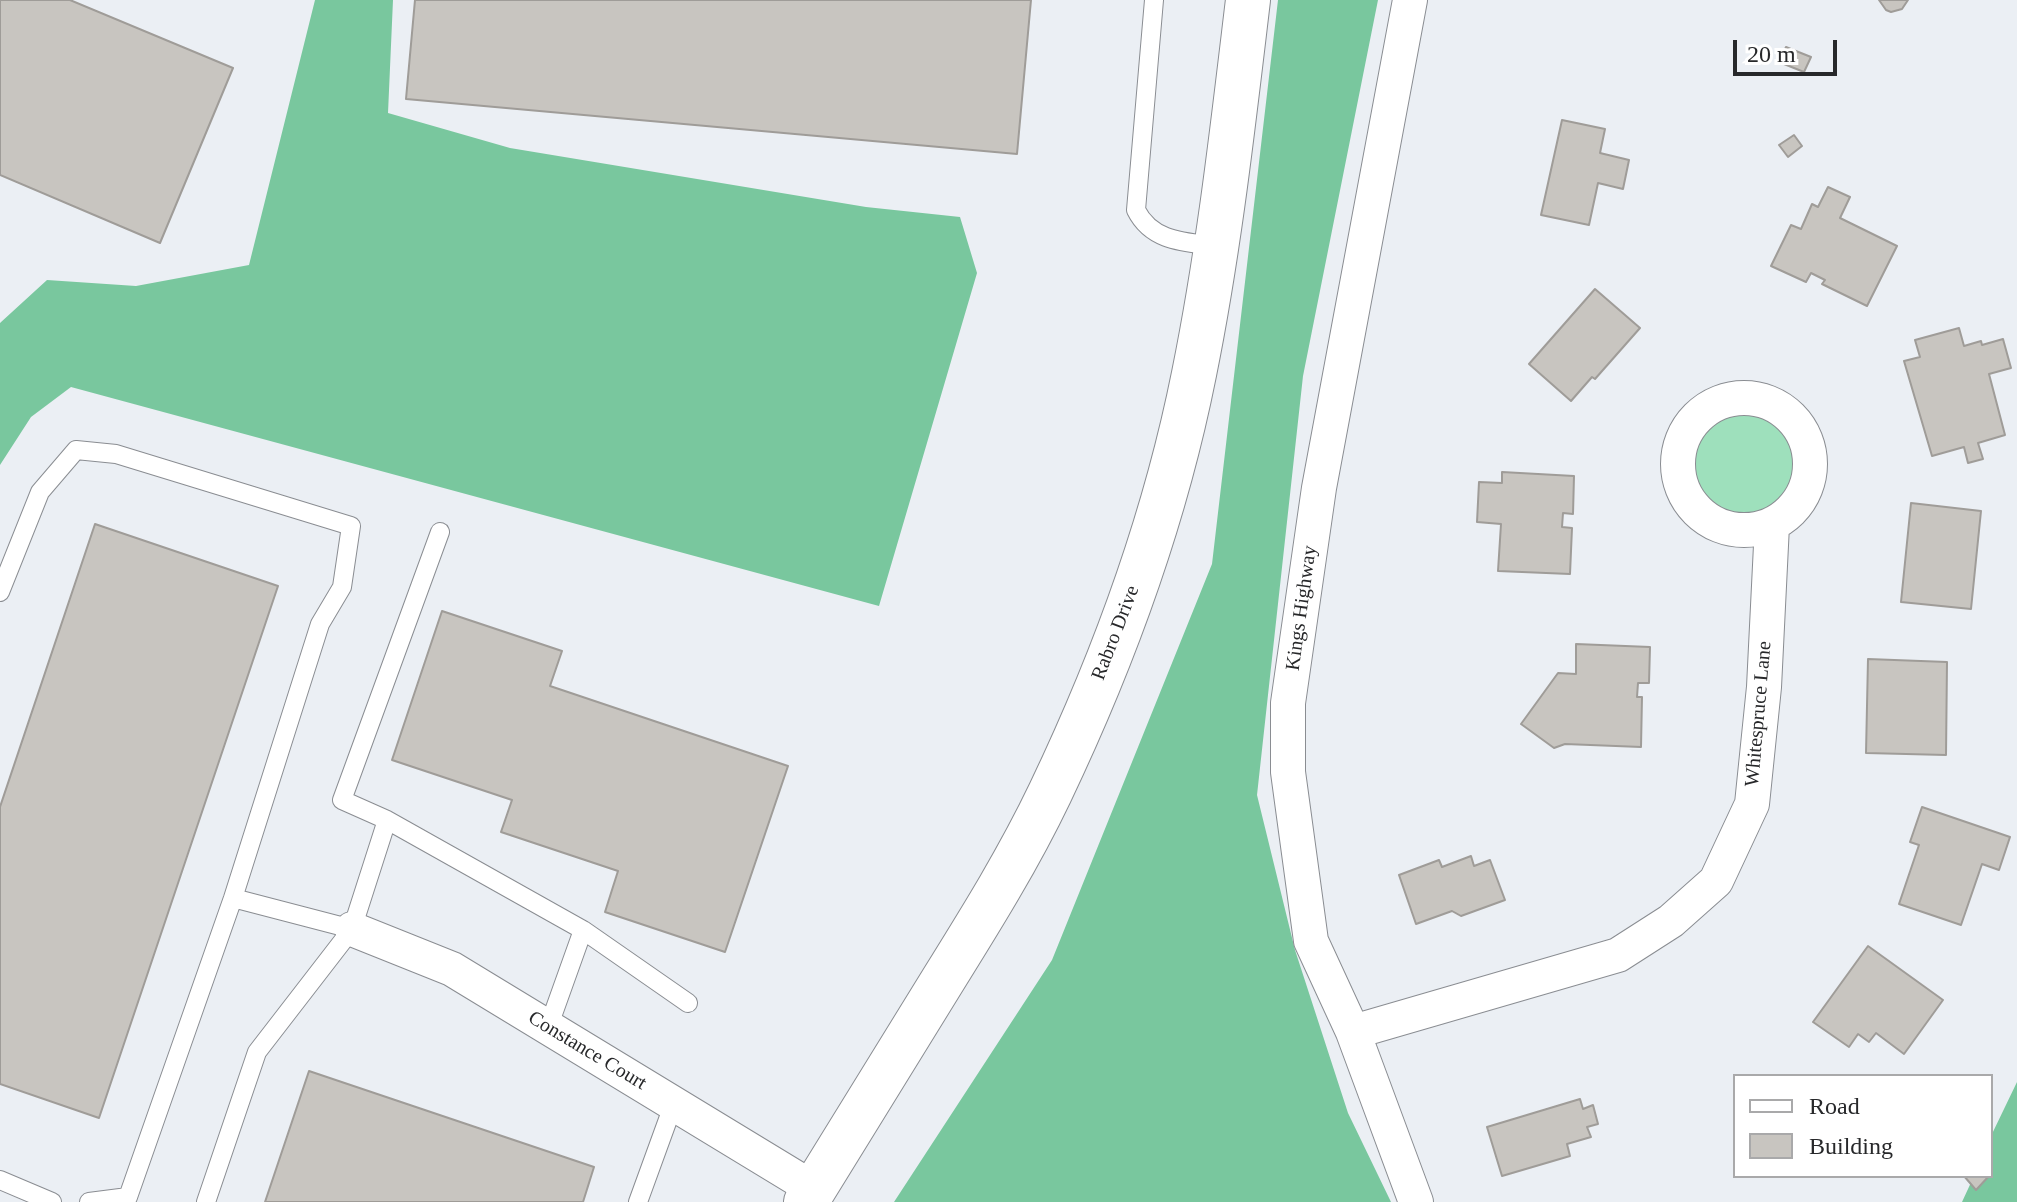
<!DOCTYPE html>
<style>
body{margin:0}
#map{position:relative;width:2017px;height:1202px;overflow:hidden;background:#ebeff4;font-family:Georgia,serif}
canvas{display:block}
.legend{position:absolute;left:1733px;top:1074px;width:260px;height:104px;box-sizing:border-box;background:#fff;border:2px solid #a9a9aa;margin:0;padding:10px 14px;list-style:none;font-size:24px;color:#27282a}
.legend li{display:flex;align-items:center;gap:16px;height:40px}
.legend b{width:40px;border:2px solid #a9a9aa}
.scale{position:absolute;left:1733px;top:40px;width:104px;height:36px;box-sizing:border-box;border:4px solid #27282a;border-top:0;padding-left:10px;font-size:24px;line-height:28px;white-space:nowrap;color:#27282a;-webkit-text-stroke:6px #fff;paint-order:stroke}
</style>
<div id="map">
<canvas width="2017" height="1202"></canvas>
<ul class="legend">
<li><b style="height:10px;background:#fff"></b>Road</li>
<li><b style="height:22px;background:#c8c5c0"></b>Building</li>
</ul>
<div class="scale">20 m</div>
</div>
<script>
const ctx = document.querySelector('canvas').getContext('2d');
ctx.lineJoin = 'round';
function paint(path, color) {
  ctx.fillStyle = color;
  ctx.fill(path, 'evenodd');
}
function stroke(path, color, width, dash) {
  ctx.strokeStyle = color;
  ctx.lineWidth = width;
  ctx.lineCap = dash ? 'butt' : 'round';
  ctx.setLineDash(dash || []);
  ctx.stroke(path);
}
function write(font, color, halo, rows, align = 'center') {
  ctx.font = font + ' Georgia,serif';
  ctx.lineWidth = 7;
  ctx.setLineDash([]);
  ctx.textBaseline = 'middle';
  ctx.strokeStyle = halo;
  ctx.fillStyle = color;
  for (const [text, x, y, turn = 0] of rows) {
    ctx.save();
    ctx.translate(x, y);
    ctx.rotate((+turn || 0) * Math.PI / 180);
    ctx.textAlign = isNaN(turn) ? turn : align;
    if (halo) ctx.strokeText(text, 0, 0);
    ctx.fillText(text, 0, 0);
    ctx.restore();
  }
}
const green = new Path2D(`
 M1687 463a56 56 0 1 1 112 0a56 56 0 1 1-112 0Z`);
const forest = new Path2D(`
 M315,0H393L388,113L510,148L866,207L960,217L977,273L879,606L71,387L31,417L0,465V323L47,280L136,286L249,265Z
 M1278,0H1378L1303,376L1257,795L1295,950L1348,1113L1391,1202H894L1052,960L1212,564Z
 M2017,1082V1202H1962L1974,1176H1991V1136Z`);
const building = new Path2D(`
 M0,0H70L233,68L160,243L0,175Z
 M415,0H1031L1017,154L406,99Z
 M1879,0H1908L1902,9L1891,12L1886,10Z
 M1786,47L1811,57L1804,72L1779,62Z
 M1562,120L1605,129L1600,153L1629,160L1623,189L1598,183L1589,225L1541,215Z
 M1794,135L1802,146L1788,157L1779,145Z
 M1828,187L1850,197L1840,218L1897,246L1867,306L1822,284L1825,280L1811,273L1806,282L1771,266L1791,225L1801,229L1812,204L1818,207Z
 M1595,289L1640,328L1595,379L1592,377L1571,401L1529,364Z
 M1959,328L1964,346L1981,341L1982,345L2003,339L2011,368L1989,374L2005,435L1978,443L1983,459L1968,463L1964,447L1932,456L1904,361L1920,357L1915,340Z
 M1502,472L1574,476L1573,514L1563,513L1562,527L1572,528L1570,574L1498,571L1501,524L1477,522L1479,482L1502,483Z
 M1911,503L1981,511L1971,609L1901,602Z
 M95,524L278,586L99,1118L0,1084V807Z
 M442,611L562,651L550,686L788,766L725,952L605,912L618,871L501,832L512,800L392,760Z
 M1576,644L1650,647L1649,683H1638L1637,697H1642L1641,747L1565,744L1554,748L1521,724L1558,673L1576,674Z
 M1868,659L1947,662L1946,755L1866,753Z
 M1922,807L2010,837L1999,870L1982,864L1961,925L1899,904L1919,845L1910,842Z
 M1471,856L1474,866L1490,860L1505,900L1461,916L1452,911L1416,924L1399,875L1439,860L1442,867Z
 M1868,946L1943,1000L1904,1054L1876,1033L1869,1042L1858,1034L1849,1047L1813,1022Z
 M309,1071L594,1167L583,1202H265Z
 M1580,1099L1583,1109L1593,1105L1598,1124L1587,1127L1591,1137L1567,1144L1570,1156L1502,1176L1487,1127Z
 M1964,1176H1989L1976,1190Z`);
const lane = new Path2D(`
 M1154,0L1136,210C1152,242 1185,242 1216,246
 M440,532L342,800L387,820L583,930L548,1028
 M0,592L40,492L76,450L116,454L351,526L342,587L320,624L233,898L128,1197L89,1202
 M233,898L352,929
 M583,930L688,1003
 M0,1180L52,1202
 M206,1202L257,1052L352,929L387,820
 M638,1202L674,1103`);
const street = new Path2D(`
 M1410,0L1319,488L1288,703V772L1311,941L1353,1032L1416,1202
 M1678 464a66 66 0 1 1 132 0a66 66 0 1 1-132 0Z
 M352,929L452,969L814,1189
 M1353,1032L1618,955L1671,921L1716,881L1752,804L1764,687L1772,525`);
const secondary = new Path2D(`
 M806,1202C852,1128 898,1054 943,980C981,919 1019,858 1050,793C1113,661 1165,519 1194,374C1219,251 1233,125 1248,0`);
const streetNames = [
 ["Kings Highway",1302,608,-82],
 ["Rabro Drive",1116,633,-69],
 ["Whitespruce Lane",1759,714,-85],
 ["Constance Court",587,1051,31]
];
paint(green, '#9ee0bc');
paint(forest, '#79c79e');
paint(building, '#c8c5c0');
stroke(building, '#9f9c98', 2);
stroke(lane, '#8a8d92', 20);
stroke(street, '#8a8d92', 36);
stroke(secondary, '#8a8d92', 46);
stroke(lane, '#fff', 18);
stroke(street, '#fff', 34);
stroke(secondary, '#fff', 44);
write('20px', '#27282a', '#fff', streetNames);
</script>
